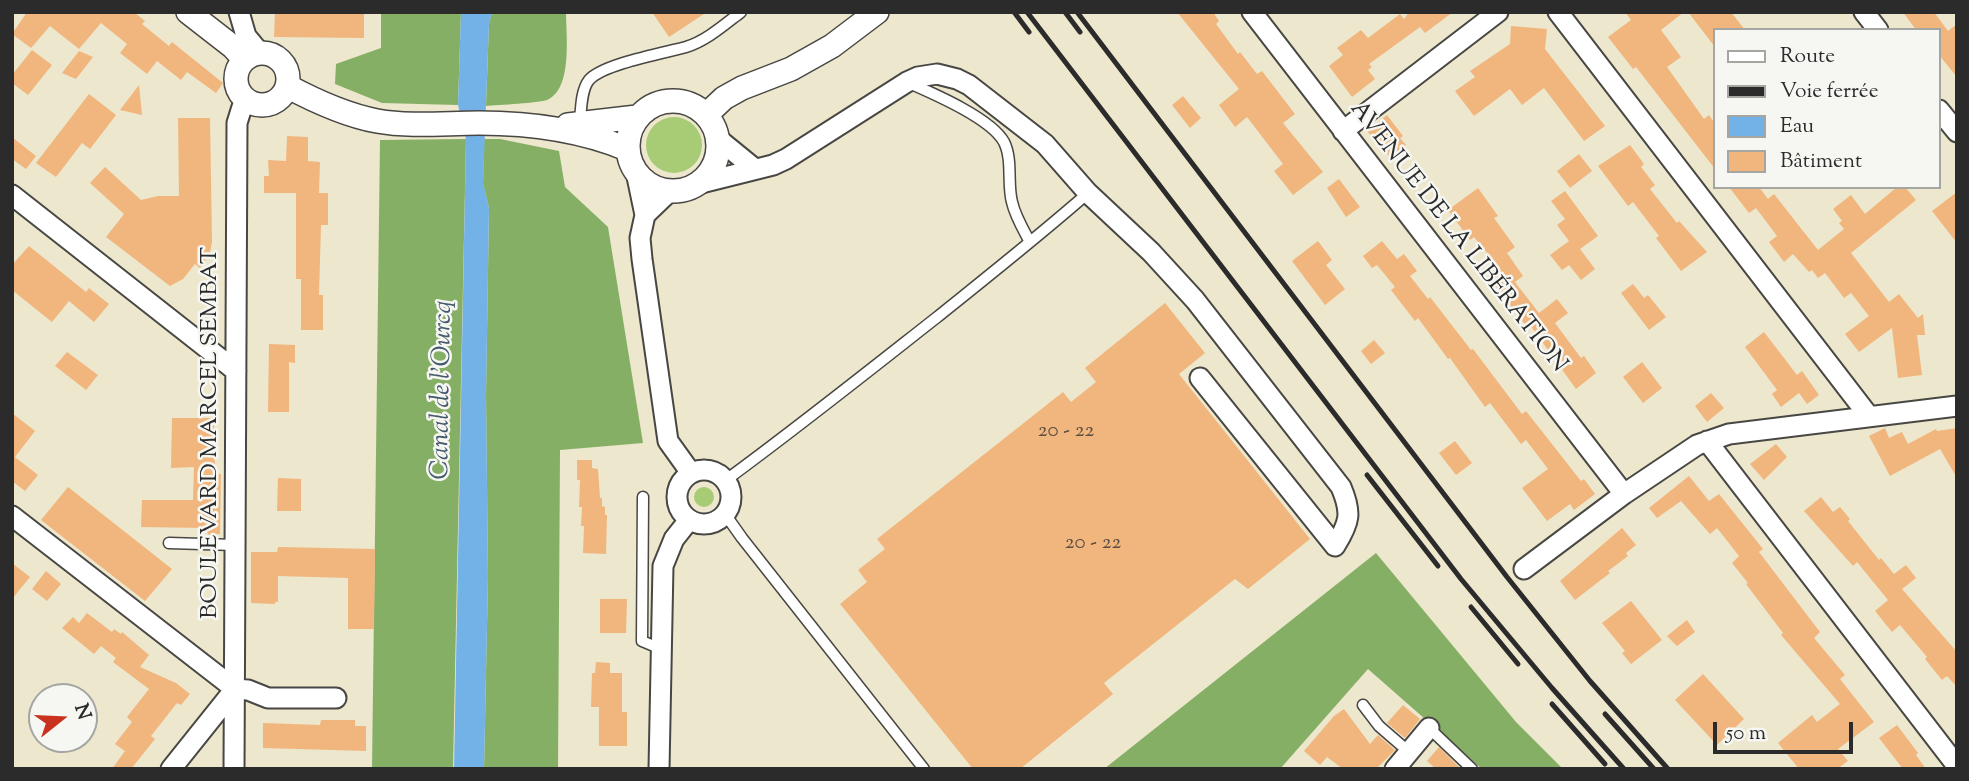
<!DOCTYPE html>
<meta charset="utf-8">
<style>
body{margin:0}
#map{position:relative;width:1969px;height:781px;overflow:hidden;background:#ece7cd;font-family:"Sorts Mill Goudy",serif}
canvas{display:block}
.frame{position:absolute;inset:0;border:14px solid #2b2b2b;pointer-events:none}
.legend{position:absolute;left:1713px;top:28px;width:228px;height:161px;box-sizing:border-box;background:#f6f6f2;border:2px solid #a5a5a2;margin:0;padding:9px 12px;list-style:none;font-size:21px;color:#2b2b2b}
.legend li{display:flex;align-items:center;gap:14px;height:35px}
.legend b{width:35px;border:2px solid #a5a5a2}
.north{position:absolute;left:28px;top:683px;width:70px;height:70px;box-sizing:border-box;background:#f6f6f2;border:2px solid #a5a5a2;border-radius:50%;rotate:72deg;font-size:19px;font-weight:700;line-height:28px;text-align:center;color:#2b2b2b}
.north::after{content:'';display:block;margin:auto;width:24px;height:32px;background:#c8321e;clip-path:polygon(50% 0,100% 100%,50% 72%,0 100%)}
.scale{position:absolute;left:1713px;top:722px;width:140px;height:32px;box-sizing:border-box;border:4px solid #2b2b2b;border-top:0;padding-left:9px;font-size:21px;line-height:24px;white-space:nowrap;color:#2b2b2b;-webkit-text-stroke:5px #f6f6f2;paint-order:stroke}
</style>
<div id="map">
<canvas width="1969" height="781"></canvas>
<div class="frame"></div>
<ul class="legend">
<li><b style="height:9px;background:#fff"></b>Route</li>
<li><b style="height:9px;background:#2b2b2b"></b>Voie ferrée</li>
<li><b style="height:19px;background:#73b2e6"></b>Eau</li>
<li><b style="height:19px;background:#f1b67e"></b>Bâtiment</li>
</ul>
<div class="north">N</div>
<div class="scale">50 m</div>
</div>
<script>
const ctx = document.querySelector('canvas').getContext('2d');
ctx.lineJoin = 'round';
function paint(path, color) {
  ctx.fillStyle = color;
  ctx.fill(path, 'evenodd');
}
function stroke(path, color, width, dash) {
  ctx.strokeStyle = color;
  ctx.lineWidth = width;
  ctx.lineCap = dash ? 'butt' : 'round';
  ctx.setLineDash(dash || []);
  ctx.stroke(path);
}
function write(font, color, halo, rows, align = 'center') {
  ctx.font = font + ' "Sorts Mill Goudy",serif';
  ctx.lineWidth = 5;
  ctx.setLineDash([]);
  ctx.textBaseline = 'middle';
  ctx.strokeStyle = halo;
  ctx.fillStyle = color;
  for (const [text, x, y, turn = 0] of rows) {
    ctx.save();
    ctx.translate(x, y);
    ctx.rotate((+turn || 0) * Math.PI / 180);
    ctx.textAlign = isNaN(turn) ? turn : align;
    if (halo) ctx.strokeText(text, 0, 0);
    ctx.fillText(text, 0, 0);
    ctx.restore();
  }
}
const green = new Path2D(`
 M646 145a28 28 0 1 1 56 0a28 28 0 1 1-56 0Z
 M694 497a10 10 0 1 1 20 0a10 10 0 1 1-20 0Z`);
const forest = new Path2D(`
 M381,12H461L458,105L382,103L335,84L336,64L381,48Z
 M492,12H566C566,35 573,89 547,100C539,103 498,105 486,106L489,23Z
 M466,139L453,769H372L380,140Z
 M484,139H500L559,151L565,187L608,227L643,443L560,450L558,769H484L488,577L486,395L489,208L483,184Z
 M1376,553L1516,722L1563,769H1482L1368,669L1280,769H1104Z`);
const water = new Path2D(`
 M461,12H492L489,24L483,183L489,208L486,395L488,577L484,769H454L466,139L458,105Z`);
const building = new Path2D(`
 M27,12H134L145,21L142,24L169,46L172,42L223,83L216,93L187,72L181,80L157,61L147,74L120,53L127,44L101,23L79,49L50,26L31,48L12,34Z
 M275,12H364V38L274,37Z
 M652,12H707L669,37Z
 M1177,12H1213L1219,21L1216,24L1238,54L1240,52L1257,74L1262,71L1295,114L1283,123L1323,172L1293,195L1274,171L1283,164L1247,117L1235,127L1219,105L1239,89Z
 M1409,12H1453L1425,33L1420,27L1369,64L1372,67L1368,70L1375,79L1352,97L1329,66L1343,55L1337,48L1361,30L1368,38L1400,14L1404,19Z
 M1625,12H1684L1661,30L1681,57L1667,67L1704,119L1709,115L1715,124V169L1636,67L1633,69L1608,37L1631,20Z
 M1688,12H1731L1745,30H1715V47Z
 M1903,12H1934L1948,31L1957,24V77L1939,55V30H1916Z
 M1511,26L1547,29L1545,49L1605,126L1584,141L1544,88L1522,105L1510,89L1474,116L1455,91L1475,77L1470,71L1510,44Z
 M32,50L52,65L28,95L12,83V75Z
 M79,51L93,57L76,79L62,73Z
 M139,85L142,115L120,110Z
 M89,94L116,115L90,149L82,143L56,177L36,163Z
 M1183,96L1201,118L1190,128L1172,105Z
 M1387,115L1403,136L1400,138L1406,145L1390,157L1367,131Z
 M178,118H210L212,242L210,252L200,268L195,264L183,279L170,286L106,237L124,214L90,183L105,167L141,200L158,196H179Z
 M287,136L308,137V161L320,162L319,193H328V225H321L319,295H323V330H301V279H296V193H264V176H269L268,160L286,161Z
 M12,137L36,156L26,169L12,159Z
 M1630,145L1644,164L1641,167L1655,185L1650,189L1677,223L1679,221L1707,252L1681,271L1656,238L1659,236L1633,202L1628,206L1598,166Z
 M1579,154L1592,171L1570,188L1557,171Z
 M1339,179L1360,207L1346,217L1327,188Z
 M1729,187H1759L1768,199L1774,194L1818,250L1844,229L1839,223L1842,221L1833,209L1851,195L1865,214L1897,187H1905L1916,200L1851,253L1889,302L1899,294L1918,318L1923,314L1925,335H1917L1922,375L1898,378L1892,328L1859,352L1845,334L1869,316L1851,293L1844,298L1825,273L1818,278L1812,270L1809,272L1793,254L1784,262L1769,242L1777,236L1756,208L1749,213Z
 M1478,188L1498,216L1494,218L1515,247L1507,253L1523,276L1515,282L1539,313L1557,299L1568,313L1555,323L1581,358L1584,356L1596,373L1576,389L1530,325L1527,327L1488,276L1499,267L1474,237L1470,240L1448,210Z
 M1565,191L1598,236L1580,249L1595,269L1581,280L1569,265L1562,270L1550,255L1569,241L1557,225L1565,219L1551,201Z
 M1957,192V243L1932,211Z
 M1318,241L1332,260L1326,265L1345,289L1325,305L1292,261Z
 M1382,241L1397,259L1404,254L1417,271L1410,276L1428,299L1430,297L1471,350L1473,349L1522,414L1526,411L1581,481L1584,479L1595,494L1574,510L1570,504L1547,521L1522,488L1548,469L1526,440L1521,444L1490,403L1485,407L1450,358L1448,359L1418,318L1415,321L1391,290L1395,287L1377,265L1372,268L1363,256Z
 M29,246L86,292L89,288L109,304L94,322L69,301L52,322L12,290V265Z
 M1633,284L1644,298L1648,295L1666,317L1649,330L1621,293Z
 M1165,303L1205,353L1179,374L1310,539L1248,589L1235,579L1104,683L1113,694L1020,769H973L840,604L867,582L858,570L885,549L877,539L1063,392L1071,402L1096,382L1085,368Z
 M1764,332L1797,375L1802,371L1819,395L1807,404L1799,393L1781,407L1772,394L1777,390L1745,347Z
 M1374,340L1385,353L1371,364L1361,351Z
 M269,344L295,345V363L289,362V412H268Z
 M67,352L98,375L86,390L55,366Z
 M1642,362L1662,388L1643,403L1623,377Z
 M1711,393L1724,408L1707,422L1695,406Z
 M12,413L35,431L15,457L38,475L25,491L12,481Z
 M172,418H214L215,474H221L220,534L209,535L204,528L141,527L142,500H193L194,467L171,468Z
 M1885,428L1889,438L1902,432L1908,444L1936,429L1937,431L1957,428V478L1940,449L1890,476L1869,436Z
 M1455,441L1472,463L1456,475L1439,453Z
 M1776,444L1787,457L1764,480L1750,464Z
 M577,460H592V468L598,469L600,498H602V506L605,507V515H607L606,554L583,553L584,526H581L582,507H579L580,480H577Z
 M1689,476L1709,501L1719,494L1763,549L1759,552L1820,632L1814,638L1845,675L1840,679L1874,722L1838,749L1848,761L1837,769H1799L1778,743L1812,715L1817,722L1840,704L1781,635L1783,633L1746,584L1748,583L1732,563L1739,556L1717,528L1710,534L1681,501L1657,518L1649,508Z
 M278,478L301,479V511H277Z
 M68,487L172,569L145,601L41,520Z
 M1821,497L1833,512L1840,507L1850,519L1848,521L1879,560L1881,558L1894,574L1906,565L1916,578L1902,589L1957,652V687L1947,676L1942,680L1925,659L1927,657L1900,625L1892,632L1875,611L1888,600L1857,562L1853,566L1804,511Z
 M1622,528L1636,545L1626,553L1628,556L1608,571L1610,573L1575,600L1560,581Z
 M278,547L375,549L374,629H348V578L278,576V602H275V604L251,603V552H277Z
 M12,563L30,577L12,599Z
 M46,571L61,584L47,601L32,589Z
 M600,599H627L626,633H600Z
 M1631,601L1662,640L1631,664L1622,653L1625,651L1602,623Z
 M87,613L112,632L114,629L121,634L122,632L149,655L140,667L176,683L190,694L181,705L177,703L151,736L155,739L131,769H112L125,751L115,744L132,722L127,717L149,689L113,662L116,658L101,646L94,654L62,628L73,617L79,623Z
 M1687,620L1695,632L1677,646L1667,636Z
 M596,662L610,663V673H622V712H627V746H599V707H591L592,673H595Z
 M1703,674L1744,719L1717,745L1675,700Z
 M1403,705L1420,719L1405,738L1387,723Z
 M1344,709L1370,744L1378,735L1395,750L1376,769H1343L1327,757L1320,765L1304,751L1334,716Z
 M321,720H355V726H366V751L263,748V723L320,725Z
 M1897,725L1918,753L1916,755L1926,769H1903L1879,738Z
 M1439,747L1461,769H1436L1427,761Z`);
const service = new Path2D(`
 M907,82C932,93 991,118 1004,142C1013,160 1007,184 1012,202C1015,216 1023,229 1030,242
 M580,122C581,110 581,90 589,80C603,64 664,53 686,47C706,41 724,25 741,12
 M726,480C797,428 866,373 936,318C987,277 1039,236 1088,193
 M643,497L642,641L661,649
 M725,514L742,538L924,769
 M169,543L235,545
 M1363,705L1379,726L1409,752
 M1429,728L1472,769`);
const minor = new Path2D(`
 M239,12L246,36L260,53
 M1252,12L1624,494
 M1558,12L1868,415
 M1864,12L1878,30
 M1939,110L1957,132
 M1343,131L1498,12
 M717,138L755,169
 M636,172L645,215L640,238L642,259L668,441L691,473
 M697,184L773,165L786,159L907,82L918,77L937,74L957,79L969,85L1045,144L1088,193L1151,252L1195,300L1341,487C1352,513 1350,522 1335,546L1200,378
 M12,195L236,371
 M645,215L670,191
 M1707,441L1957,766
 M677 497a27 27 0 1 1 54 0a27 27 0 1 1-54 0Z
 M12,516L235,689
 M1524,569L1624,494L1697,445L1729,434L1957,406
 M235,689L248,690L268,698H336
 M171,769L235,689
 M234,769L237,123L242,107L249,102
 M659,769L663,566L674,539L689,520
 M1395,769L1429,728`);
const tertiary = new Path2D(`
 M188,12L233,47L244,59
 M236 79a26 26 0 1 1 52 0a26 26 0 1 1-52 0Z
 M287,86C315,101 345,115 377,121C410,127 446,123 479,123C529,123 581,130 627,149
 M628 146a45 45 0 1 1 90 0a45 45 0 1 1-90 0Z
 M706,115L724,98L742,88L791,69L832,46L877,12
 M568,125L637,117`);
const rail = new Path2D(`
 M1014,12L1029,32
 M1027,12L1461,579L1552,688L1624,769
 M1065,12L1080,32
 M1077,12L1507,577L1590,681L1668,769
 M1367,475L1438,566
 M1471,607L1518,664
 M1552,704L1605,764
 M1605,714L1654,769`);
const numberNames = [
 ["20 - 22",1066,432],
 ["20 - 22",1093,544]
];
const streetNames = [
 ["AVENUE DE LA LIBÉRATION",1457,238,52],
 ["BOULEVARD MARCEL SEMBAT",212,433,-90]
];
const waterNames = [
 ["Canal de l'Ourcq",444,390,-89]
];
paint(green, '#a8cb75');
paint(forest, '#86af66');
paint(water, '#73b2e6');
paint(building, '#f1b67e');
stroke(service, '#484743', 13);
stroke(minor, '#484743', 23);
stroke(tertiary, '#484743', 26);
stroke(service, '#fff', 10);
stroke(minor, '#fff', 19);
stroke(tertiary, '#fff', 23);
stroke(rail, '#2b2b2b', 5);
write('21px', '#5c4e40', null, numberNames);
write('24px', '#2b2b2b', '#f6f6f2', streetNames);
write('italic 26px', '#445a6c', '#f6f6f2', waterNames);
</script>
